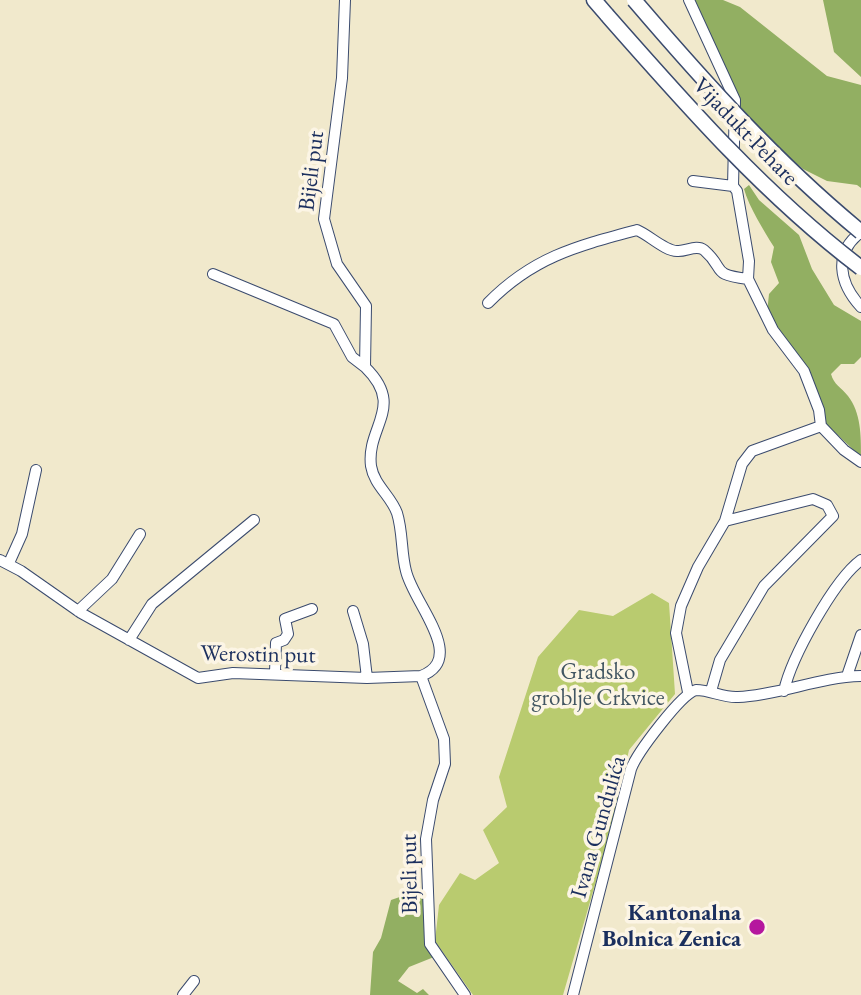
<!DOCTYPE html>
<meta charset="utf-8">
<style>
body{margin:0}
canvas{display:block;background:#f1e9cc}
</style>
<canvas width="861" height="995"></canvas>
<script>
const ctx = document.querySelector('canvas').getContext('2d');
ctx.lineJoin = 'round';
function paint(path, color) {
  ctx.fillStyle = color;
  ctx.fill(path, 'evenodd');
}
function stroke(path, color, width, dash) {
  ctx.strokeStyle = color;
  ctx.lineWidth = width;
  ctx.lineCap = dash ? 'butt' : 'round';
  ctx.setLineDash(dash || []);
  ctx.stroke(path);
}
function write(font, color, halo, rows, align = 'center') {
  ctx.font = font + ' "EB Garamond",serif';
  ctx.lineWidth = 7;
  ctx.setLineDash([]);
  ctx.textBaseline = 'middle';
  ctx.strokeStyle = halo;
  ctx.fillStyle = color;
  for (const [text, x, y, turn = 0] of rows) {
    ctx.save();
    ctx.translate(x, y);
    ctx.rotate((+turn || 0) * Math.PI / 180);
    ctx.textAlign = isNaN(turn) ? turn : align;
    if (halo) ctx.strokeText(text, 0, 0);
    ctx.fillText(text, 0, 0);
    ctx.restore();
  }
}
const green = new Path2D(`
 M652,593L669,603L675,694L629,750L612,826L563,995H473L435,941L439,905L460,873L475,880L499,863L483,830L507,807L499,777L538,657L579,610L613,616Z`);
const forest = new Path2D(`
 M685,0H723L740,7L827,76L861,85V188L857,185L827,181L803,169L759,131L735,100Z
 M823,0H861V77L834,52Z
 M749,185L759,200L799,235L812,269L834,305L861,321V357L854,364H841L831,374C834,385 841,387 848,396C861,413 861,435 861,457L825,423L815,389L767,313L769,294L779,283L771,262L774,247C764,231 749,207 744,189Z
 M426,888L434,957L409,967L398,981L417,993L423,989L429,995H370L373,952L381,938L391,900Z`);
const minor = new Path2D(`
 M345,0L342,78L324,219L337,264L366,306L365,367C406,407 366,426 371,466C374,485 391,496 397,513C403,532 401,553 406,571C413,603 468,658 421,676L444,739L445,764L433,800L426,839L430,944L465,995
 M689,0L735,100L733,186
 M693,181L733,186L737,191L749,261L748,279
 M861,232C833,253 839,283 861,307
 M213,274L334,324L352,357L365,367
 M488,303C533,257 577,246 637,230C649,235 665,251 677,251C686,252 696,244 704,250C727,270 709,274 748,279L773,330L804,371L819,410L821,426
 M0,560L21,571L81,613L198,678L233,673L367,678L421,676
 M9,563L22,534L36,470
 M78,611L112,579L140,534
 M353,611L363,644L367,678
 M129,640L152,604L254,520
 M275,673L276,643L284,640L288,634L285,619L312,609
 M847,676L861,635
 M711,691L720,660L764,586L833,516L827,505L813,499L725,521
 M784,691C791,658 834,580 861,560
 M688,692L676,633L681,606L698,567L725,521L742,464L752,451L821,426L844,450L861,462
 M183,995L194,981
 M573,995L631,769C637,753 681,694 696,690C711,690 723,698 738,697C780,695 819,677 861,676`);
const highway = new Path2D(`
 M594,0L607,15`);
const highwayBridge = new Path2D(`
 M634,0C705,83 777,163 861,232
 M607,15C687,106 765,195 861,268`);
const markers = [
 [757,927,9,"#b5179e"]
];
const streetNames = [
 ["Vijadukt Pehare",745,132,46],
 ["Bijeli put",312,171,-83],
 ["Werostin put",258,655,1],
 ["Ivana Gundulića",599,827,-74],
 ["Bijeli put",410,874,-91]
];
const parkNames = [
 ["Gradsko",598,673],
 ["groblje Crkvice",598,699]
];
const poiNames = [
 ["Kantonalna",741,914],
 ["Bolnica Zenica",741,940]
];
paint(green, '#b9cb6f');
paint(forest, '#92af62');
stroke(minor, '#3b4b6e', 12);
stroke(highway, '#3b4b6e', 17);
stroke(minor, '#fff', 10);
stroke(highway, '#fff', 14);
stroke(highwayBridge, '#3b4b6e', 17, []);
stroke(highwayBridge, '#fff', 14);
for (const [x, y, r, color] of markers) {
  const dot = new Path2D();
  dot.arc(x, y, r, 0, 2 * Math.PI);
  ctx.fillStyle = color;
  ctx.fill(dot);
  stroke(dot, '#fcf5e5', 2.5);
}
write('23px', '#1b2f5e', '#fcf5e5', streetNames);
write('23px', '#425662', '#fcf5e5', parkNames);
write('bold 23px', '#1b2f5e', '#fcf5e5', poiNames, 'right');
</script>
